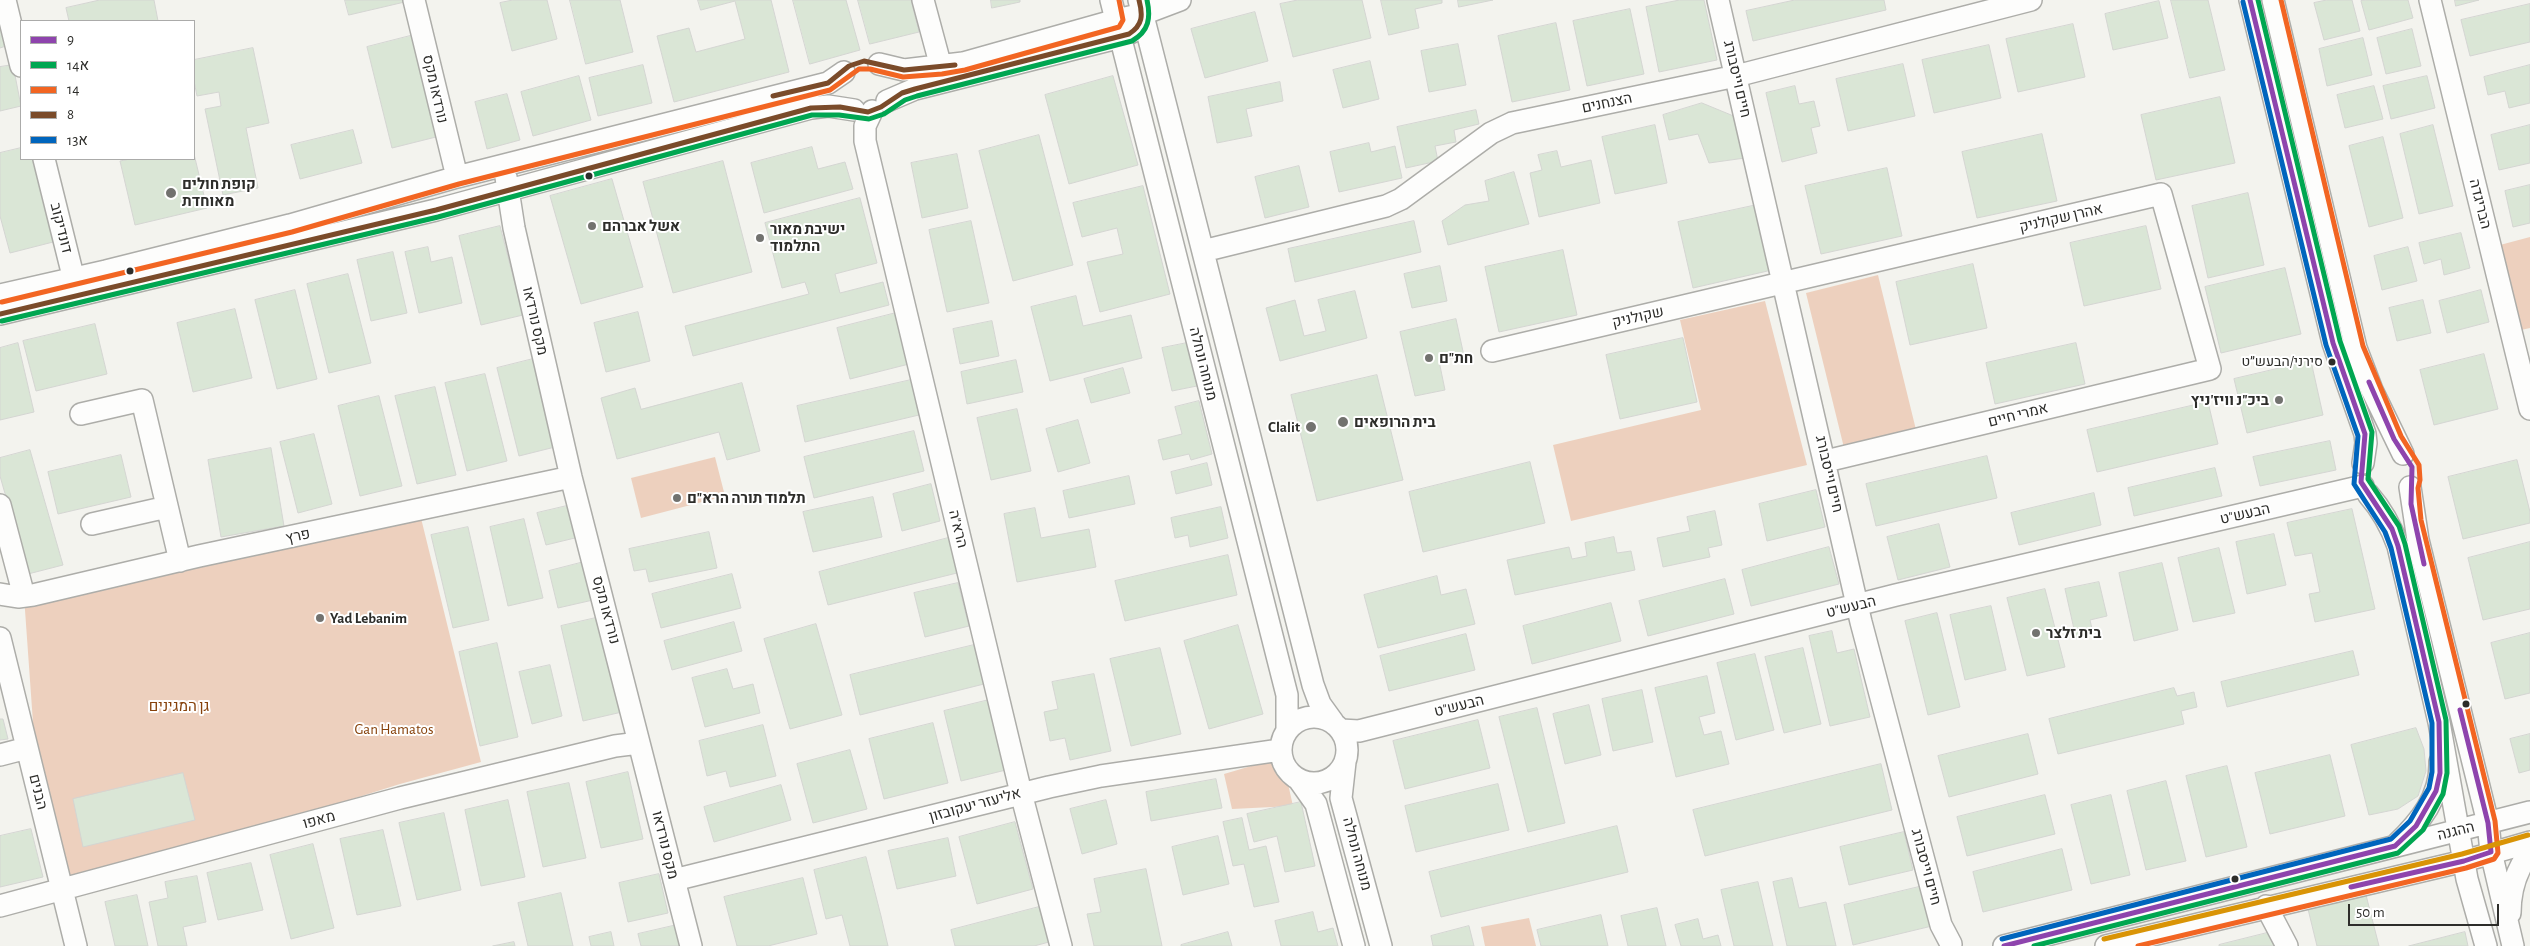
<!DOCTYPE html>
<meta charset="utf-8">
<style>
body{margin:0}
#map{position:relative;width:2530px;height:946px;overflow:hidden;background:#f3f3ee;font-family:"Alegreya Sans",Heebo,sans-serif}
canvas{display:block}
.legend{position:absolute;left:20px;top:20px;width:175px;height:140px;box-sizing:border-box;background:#fff;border:1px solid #ababaa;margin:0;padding:6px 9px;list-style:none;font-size:15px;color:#2d2d2a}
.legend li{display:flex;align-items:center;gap:10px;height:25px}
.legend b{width:25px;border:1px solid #ababaa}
.scale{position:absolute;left:2348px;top:904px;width:151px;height:22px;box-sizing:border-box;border:2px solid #2d2d2a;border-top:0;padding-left:6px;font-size:15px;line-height:18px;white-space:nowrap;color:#2d2d2a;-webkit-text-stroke:4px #fff;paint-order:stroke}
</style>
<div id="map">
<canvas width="2530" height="946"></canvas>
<ul class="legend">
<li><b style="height:6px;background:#8e44ad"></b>9</li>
<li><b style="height:6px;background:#00a651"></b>14א</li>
<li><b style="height:6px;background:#f26522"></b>14</li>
<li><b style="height:6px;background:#7a4b2a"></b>8</li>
<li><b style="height:6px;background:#0065bd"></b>13א</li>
</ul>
<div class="scale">50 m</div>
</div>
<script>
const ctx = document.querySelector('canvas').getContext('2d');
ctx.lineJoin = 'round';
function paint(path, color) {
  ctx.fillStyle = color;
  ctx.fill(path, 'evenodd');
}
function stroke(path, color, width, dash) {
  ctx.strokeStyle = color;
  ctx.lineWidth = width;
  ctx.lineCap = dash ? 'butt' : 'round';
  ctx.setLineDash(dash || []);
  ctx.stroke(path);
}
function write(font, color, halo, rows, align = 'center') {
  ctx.font = font + ' "Alegreya Sans",Heebo,sans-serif';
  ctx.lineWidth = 4;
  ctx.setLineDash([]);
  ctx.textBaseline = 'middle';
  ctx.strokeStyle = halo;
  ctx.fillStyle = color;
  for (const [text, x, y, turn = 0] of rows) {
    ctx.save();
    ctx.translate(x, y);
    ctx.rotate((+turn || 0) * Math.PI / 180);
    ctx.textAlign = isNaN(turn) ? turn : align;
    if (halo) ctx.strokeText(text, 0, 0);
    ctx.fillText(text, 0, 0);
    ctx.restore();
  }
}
const green = new Path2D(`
 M2530,237V328L2521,330L2500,245Z
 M1878,275L1919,442L1847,460L1806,293Z
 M1765,301L1807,465L1571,521L1553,445L1701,410L1680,320Z
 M715,457L725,496L641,518L631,478Z
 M419,510L481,762L400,784L62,890L38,793L24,596Z
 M1282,757L1293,806L1232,809L1224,774Z
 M1529,918L1536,946H1485L1481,927Z`);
const building = new Path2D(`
 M100,0H154L158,21H69L66,8Z
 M345,0H408L409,1L349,15Z
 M513,0H547L557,39L512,51L500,3Z
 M570,0H620L633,52L586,64Z
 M698,0H771L789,72L674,102L657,36L689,28L696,52L745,39L735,1L701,10Z
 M793,0H846L860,50L810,64Z
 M858,0H911L919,32L870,44Z
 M991,0H1020V2L992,8Z
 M1298,0H1362L1371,38L1293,57L1280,4Z
 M1381,0H1442V3L1415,9L1419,28L1389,35Z
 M1458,0H1493L1459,7Z
 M1680,0H1704L1717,60L1659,72L1646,7Z
 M1795,0H1884L1886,10L1753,41L1746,11Z
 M2171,0H2208L2225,70L2190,78Z
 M2327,0H2352L2360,31L2324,40L2314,3Z
 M2366,0H2408L2413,18L2369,30L2361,1Z
 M2455,0H2479L2456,6Z
 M2159,1L2168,38L2113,50L2105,14Z
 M2530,4V42L2470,56L2461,20Z
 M1630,9L1644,74L1587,86L1573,21Z
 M0,12L9,45L0,48Z
 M1255,12L1268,61L1205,78L1191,29Z
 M1556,23L1570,90L1512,102L1498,36Z
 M2073,24L2085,77L2018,92L2006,39Z
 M2412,29L2421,66L2386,74L2377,38Z
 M414,35L440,136L392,148L367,47Z
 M2363,38L2372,75L2327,86L2319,49Z
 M1458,44L1466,85L1429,92L1421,51Z
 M1989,45L2001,98L1934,113L1922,60Z
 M253,48L269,123L246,128L258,188L223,195L205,109L221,106L219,92L197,96L194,81V60Z
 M1370,61L1379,99L1343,108L1333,70Z
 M1903,64L1915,116L1848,131L1836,79Z
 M13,65L21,106L0,111V67Z
 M643,65L652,103L598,116L589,78Z
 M2530,65V103L2509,108L2505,91L2488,95L2484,77Z
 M579,76L591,120L533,136L521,92Z
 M1113,76L1138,165L1069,184L1045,95Z
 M2427,76L2435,108L2391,119L2383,86Z
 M1280,82L1283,101L1246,109L1252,136L1217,143L1208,97Z
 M1795,86L1799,104L1814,101L1820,126L1811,128L1817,153L1782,162L1766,93Z
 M2374,86L2383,119L2345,128L2337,95Z
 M507,94L520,140L487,149L475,102Z
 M2220,97L2235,163L2156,180L2141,115Z
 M1702,103L1736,117L1745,158L1709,163L1698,134L1669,140L1663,115Z
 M1476,110L1479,124L1454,130L1456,142L1435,146L1438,161L1406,168L1397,127Z
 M1655,125L1667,183L1615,194L1602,137Z
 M2433,125L2453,206L2419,214L2400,134Z
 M2530,125V163L2499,170L2491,135Z
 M353,130L362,163L300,179L291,145Z
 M2042,134L2057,201L1977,218L1962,152Z
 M1039,135L1073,265L1013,281L979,151Z
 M2383,137L2403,218L2369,227L2349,146Z
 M1369,143L1371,152L1395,146L1402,178L1339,192L1330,152Z
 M812,147L818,169L845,162L853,189L764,213L751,163Z
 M21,148V159H36L57,241L10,253L0,216V153Z
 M1557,151L1561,167L1591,160L1600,203L1539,217L1530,173L1542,170L1538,155Z
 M194,154L207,208L135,225L120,161L130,159H194Z
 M957,154L968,208L922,218L911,163Z
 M723,161L752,272L673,293L643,182Z
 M1299,166L1309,207L1265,218L1255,177Z
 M1887,168L1902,236L1821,254L1805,186Z
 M1514,172L1529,224L1448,245L1442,221L1465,205L1489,201L1485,181Z
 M612,179L643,287L581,304L550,196Z
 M2530,185V223L2513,227L2505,191Z
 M1143,186L1170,294L1100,312L1087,262L1123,254L1117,228L1082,237L1073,203Z
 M2248,193L2264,265L2208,278L2192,206Z
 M860,198L877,263L835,274L840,293L883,282L889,305L693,356L685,326L809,294L805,282L782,288L765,223Z
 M1757,205L1772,270L1693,288L1678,222Z
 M971,221L989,303L947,312L929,230Z
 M1414,221L1421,252L1295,282L1288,249Z
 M500,226L523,315L481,325L459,236Z
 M2146,226L2161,289L2084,306L2070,243Z
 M2461,233L2470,268L2444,275L2441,259L2424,264L2419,243Z
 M428,247L431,262L452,257L462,303L419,313L405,252Z
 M2408,247L2417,281L2382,290L2374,256Z
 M1563,250L1577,315L1499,332L1485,267Z
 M393,252L407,313L371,321L357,260Z
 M1973,264L1987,328L1910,345L1896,282Z
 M1440,266L1447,301L1412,308L1404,274Z
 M2285,268L2301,334L2221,353L2205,287Z
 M348,274L371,363L329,373L307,284Z
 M295,290L317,379L277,389L255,300Z
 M2481,290L2489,322L2447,333L2439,301Z
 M1355,291L1367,338L1280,361L1266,308L1295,300L1304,336L1326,331L1318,300Z
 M1076,296L1083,326L1131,315L1142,358L1050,381L1031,307Z
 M2423,300L2431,333L2397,341L2389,308Z
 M235,309L252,378L193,392L177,323Z
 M638,312L650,361L606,372L594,323Z
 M896,313L909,364L850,379L837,328Z
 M1456,319L1464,356L1439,361L1445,390L1415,396L1400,332Z
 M992,321L999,356L960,364L953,329Z
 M95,324L107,374L36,391L23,341Z
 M1683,338L1697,402L1620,419L1606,355Z
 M18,343L34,412L0,420V348Z
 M1187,343L1197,386L1172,391L1162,348Z
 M2076,343L2085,384L1995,404L1986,363Z
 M2484,354L2498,409L2434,425L2420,370Z
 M537,358L559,446L519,456L497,368Z
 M1016,360L1023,392L967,404L961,372Z
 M2311,361L2323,415L2247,433L2234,379Z
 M1123,368L1130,393L1091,403L1084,379Z
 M485,374L507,461L467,471L445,383Z
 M1377,375L1403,480L1317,501L1291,395Z
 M911,380L919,415L805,442L797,406Z
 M742,383L760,451L727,460L719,432L617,459L601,398L635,388L641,409Z
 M435,387L456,475L417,484L395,396Z
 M379,396L402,486L360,496L338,406Z
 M1199,401L1212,454L1191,460L1189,454L1163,460L1158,440L1182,434L1175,407Z
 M2208,402L2218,444L2097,472L2087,430Z
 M1017,409L1031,471L991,480L977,418Z
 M1078,420L1090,463L1058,472L1046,429Z
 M914,431L924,471L814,498L804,457Z
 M314,434L332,504L298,513L280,442Z
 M2330,441L2336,470L2260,486L2253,457Z
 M271,448L284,526L221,537L208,460Z
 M30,450L63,565L28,574L0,476V458Z
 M121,455L131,497L58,514L48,472Z
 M1987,456L1997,498L1876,526L1866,484Z
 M2517,460L2530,512V523L2463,539L2448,477Z
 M1530,462L1545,523L1423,552L1409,492Z
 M1207,463L1212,485L1176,494L1171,472Z
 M2215,468L2222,496L2134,516L2128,488Z
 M1129,476L1135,504L1069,518L1063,491Z
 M931,484L940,521L902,531L893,494Z
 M1816,490L1825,527L1767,541L1759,504Z
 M2094,493L2101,525L2019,545L2011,513Z
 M873,497L882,537L813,552L803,512Z
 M571,505L579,537L546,545L537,513Z
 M1221,507L1228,538L1190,547L1188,535L1175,538L1171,518Z
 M1035,508L1041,538L1089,529L1096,567L1017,582L1004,514Z
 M2352,509L2375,609L2315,622L2309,594L2320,592L2312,553L2295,556L2287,523Z
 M1715,511L1722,545L1708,548L1710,557L1663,567L1657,538L1690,531L1687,517Z
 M524,519L543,598L508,606L490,527Z
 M1939,524L1950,567L1898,580L1887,537Z
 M468,527L489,620L453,628L431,535Z
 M709,532L717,568L649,582L646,569L634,571L629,549Z
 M2274,534L2286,585L2247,594L2236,542Z
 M952,537L961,572L828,605L819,572Z
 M1614,537L1617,553L1631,551L1635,570L1515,595L1507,560L1569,547L1572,559L1587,556L1585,543Z
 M2530,542V609L2483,620L2468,558Z
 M1829,547L1839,584L1751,606L1742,570Z
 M2219,548L2235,613L2193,622L2178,558Z
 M1228,555L1237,595L1125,621L1115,581Z
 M584,562L593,600L558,608L549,571Z
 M2162,563L2178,630L2134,641L2119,573Z
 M732,574L741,608L661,628L652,594Z
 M1437,576L1441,595L1466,589L1475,624L1378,648L1364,595Z
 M1725,579L1734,614L1648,636L1639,601Z
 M2099,582L2107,616L2090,620L2093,633L2076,638L2065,589Z
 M958,583L969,626L925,637L914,593Z
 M2045,589L2065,667L2027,676L2007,598Z
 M1611,603L1621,641L1532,664L1523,626Z
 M1991,606L2006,670L1965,680L1950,615Z
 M1937,613L1960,707L1928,715L1905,621Z
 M600,617L622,712L583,721L561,626Z
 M734,622L742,651L672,670L664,641Z
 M816,624L842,715L790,729L764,639Z
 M1238,625L1263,714L1209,729L1184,641Z
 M1832,631L1837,653L1854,649L1870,717L1830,726L1809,636Z
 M2530,633V693L2505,699L2491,643Z
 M1466,634L1475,670L1389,691L1380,656Z
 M497,643L518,737L480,746L459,652Z
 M974,645L984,684L860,715L850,675Z
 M1160,648L1181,734L1131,746L1110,659Z
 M1803,648L1821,724L1784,733L1765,657Z
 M2353,651L2359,675L2227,707L2221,682Z
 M1755,654L1774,730L1736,740L1717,663Z
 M550,665L562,716L532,724L519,672Z
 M727,669L733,689L753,684L760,713L705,727L692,678Z
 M1094,674L1111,751L1070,760L1065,738L1050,741L1044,712L1058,709L1052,682Z
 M1707,676L1715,713L1699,717L1704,735L1721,731L1729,764L1676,777L1655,688Z
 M2174,688L2177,696L2194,692L2197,707L2181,711L2184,724L2058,754L2049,719Z
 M1642,690L1653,742L1613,751L1602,699Z
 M989,700L1006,770L961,781L944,711Z
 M1589,705L1601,755L1565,764L1553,714Z
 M1537,708L1565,823L1528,832L1499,717Z
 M0,719H3L8,739L0,740Z
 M1478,720L1490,768L1405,789L1393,741Z
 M933,723L948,783L884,799L869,739Z
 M763,725L776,776L730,787L726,771L707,776L699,741Z
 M2416,728L2424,749L2426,771L2418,796L2398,809L2369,815L2351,745Z
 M2028,734L2038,774L1949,797L1938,756Z
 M2530,734V770L2519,773L2510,739Z
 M850,750L867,809L813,823L797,764Z
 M2330,755L2345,816L2270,834L2255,773Z
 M1881,764L1892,810L1705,856L1693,810Z
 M2227,766L2247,847L2206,857L2186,776Z
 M628,772L643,839L601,848L586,782Z
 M183,773L195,820L83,847L73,799Z
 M1216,779L1222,808L1151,821L1146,792Z
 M2166,781L2186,861L2146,870L2127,791Z
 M569,783L586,858L543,867L527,792Z
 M1498,784L1509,830L1416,852L1405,806Z
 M781,785L791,820L714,842L704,807Z
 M2045,795L2055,834L1967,856L1957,817Z
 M2111,795L2130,875L2091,884L2071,805Z
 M508,800L525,877L481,886L465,810Z
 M1106,800L1117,844L1082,854L1070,809Z
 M1301,802L1315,866L1285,872L1277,836L1254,842L1247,814Z
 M444,813L461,890L417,900L399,823Z
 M1242,818L1249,850L1266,846L1279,902L1254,907L1244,864L1233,866L1223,822Z
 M1015,822L1033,889L977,904L959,837Z
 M1617,826L1628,872L1441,917L1429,872Z
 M31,829L43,877L0,887V836Z
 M383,830L401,906L357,915L340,839Z
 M1904,832L1913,870L1849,885L1840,847Z
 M1218,836L1229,884L1183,895L1172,847Z
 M948,838L956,876L897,889L888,851Z
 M313,844L334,928L291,939L270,855Z
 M2062,849L2072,890L1983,912L1973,872Z
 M866,857L881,916L888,946H850L842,915L826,919L814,870Z
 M251,863L263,910L218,920L207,873Z
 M1146,869L1162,946H1094L1087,914L1101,912L1094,879Z
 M659,874L668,913L628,922L619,883Z
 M197,876L206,922L183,927L187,946H158L149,902L168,898L165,882Z
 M803,878L817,934L768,946H737L724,897Z
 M1792,878L1799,908L1826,902L1836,946H1787L1773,882Z
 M1758,882L1773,946H1734L1721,890Z
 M1923,886L1932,926L1853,945L1844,905Z
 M561,893L573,946H528L518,903Z
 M137,895L148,946H115L105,902Z
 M2366,895L2379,946H2317L2308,909Z
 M1039,907L1049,942L1034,946H955L951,930Z
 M1657,908L1666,946H1628L1621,916Z
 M1313,912L1318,932L1333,928L1338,946H1281L1275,921Z
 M1601,915L1608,946H1541L1537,930Z
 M1698,919L1703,939L1718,935L1721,946H1681L1675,925Z
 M677,925L682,946H641L638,934Z
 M1469,926L1474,946H1433L1431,936Z
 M2275,931L2279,946H2219V945Z
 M611,932L614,946H591L589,937Z
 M1228,932L1232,946H1181V945Z
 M2465,932L2468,946H2409Z
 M514,942L515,946H493Z`);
const minor = new Path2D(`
 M5,0L21,66
 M414,0L457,177
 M923,0L941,67
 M1111,0L1287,695V729
 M1139,0L1313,685L1320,704L1333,722
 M1718,0L1861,622L1941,925L1951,944
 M2250,0L2333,343L2365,434L2366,443L2363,463
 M2273,0L2356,348L2372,390L2403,454
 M2430,0L2530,409
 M879,64L904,70L963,63L1116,20L1143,14L1180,0
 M887,101L915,89L1121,37L1134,31
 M872,111L865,126V141L1021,793L1061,946
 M44,159L77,292
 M506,177L514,228L571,477L691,946
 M1203,251L1386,206L1401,199L1491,133L1512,123L1736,76L2031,0
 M0,295L106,271L290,225L457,177L828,83L844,72
 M0,314L436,210L811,108L828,106L854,110
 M1492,351L2161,194L2210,369L1826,461
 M81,414L142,400L180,561
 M2410,487L2418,540L2488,823L2491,852L2513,946
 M2368,494C2382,510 2391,526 2398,546L2439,722L2467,879L2486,946
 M0,505L24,596
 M92,524L167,507
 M0,594L18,597L33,595L199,556L571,477
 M0,638L76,946
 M1281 750a33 33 0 1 1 66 0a33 33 0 1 1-66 0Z
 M1341,730L1359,731L1896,595L2363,486
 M0,755L27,748
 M1345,762L1341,798L1381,946
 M1299,780L1316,804L1354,946
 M2396,845C2420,822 2441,797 2440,762
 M674,880L1049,787L1101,776L1280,750
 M0,906L400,798L615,746L639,743
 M2266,906L2287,946
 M2510,913C2510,890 2516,870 2530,852
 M2004,946L2530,812
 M2106,946L2464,861L2530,842`);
const bus1 = new Path2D(`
 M2369,382L2394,439L2412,467L2411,504L2424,564
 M2351,887L2464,861L2491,852L2488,823L2460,710
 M2004,946L2395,846L2416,826L2436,791L2440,773L2439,722L2398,546L2392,529L2361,482L2365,434L2333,343L2250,0`);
const bus2 = new Path2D(`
 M2,321L438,217L812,115H839L869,119L884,114L905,100L917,96L1132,41C1149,31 1151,18 1147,0
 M2034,946L2398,853L2423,830L2443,794L2447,773L2446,720L2405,544L2399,526L2368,479L2372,432L2340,341L2258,0`);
const bus3 = new Path2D(`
 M2,302L292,232L459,184L830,90L859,69H870L903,77L942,74L965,70L1119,27L1123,20L1119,0
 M2138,946L2466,868L2494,859L2498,853L2495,821L2421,520L2418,488L2420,480L2419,465L2401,436L2363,346L2281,0`);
const bus4 = new Path2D(`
 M773,96L828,83L849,66L864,61L904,70L955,65
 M0,314L436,210L811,108L840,107L868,112L881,107L902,93L915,89L1129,34C1143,25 1143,15 1139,0`);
const bus5 = new Path2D(`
 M2002,939L2391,839L2410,821L2429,788L2432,772V723L2391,548L2385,532L2354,484L2358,436L2326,345L2243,2`);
const bus6 = new Path2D(`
 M2104,939L2462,854L2528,835`);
const markers = [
 [589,176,4.5,"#2d2d2a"],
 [171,193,6,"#72726f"],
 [592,226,5,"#72726f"],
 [760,238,5,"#72726f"],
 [130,271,4.5,"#2d2d2a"],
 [1429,358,5,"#72726f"],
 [2332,362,4.5,"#2d2d2a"],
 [2279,400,5,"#72726f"],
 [1343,422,6,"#72726f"],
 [1311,427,6,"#72726f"],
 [677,498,5,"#72726f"],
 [320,618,5,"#72726f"],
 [2036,633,5,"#72726f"],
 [2466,704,4.5,"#2d2d2a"],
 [2235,879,4.5,"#2d2d2a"]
];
const busNames = [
 ["סירני/הבעש״ט",2323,362]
];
const streetNames = [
 ["חיים וייסבורג",1737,79,77],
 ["נורדאו מקס",435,89,77],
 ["הצנחנים",1607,103,-12],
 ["הבריגדה",2480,204,76],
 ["אהרן שקולניק",2061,218,-13],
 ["דונדיקוב",61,228,76],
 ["שקולניק",1638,317,-13],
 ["מקס נורדאו",535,321,77],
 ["מנוחה ונחלה",1203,364,76],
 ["אמרי חיים",2018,415,-14],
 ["חיים וייסבורג",1829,474,77],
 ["הבעש\"ט",2245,514,-13],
 ["הרא\"ה",958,529,76],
 ["פרץ",298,536,-12],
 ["הבעש\"ט",1851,607,-14],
 ["נורדאו מקס",606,610,75],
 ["הבעש\"ט",1459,706,-14],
 ["הבנים",38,792,76],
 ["אליעזר יעקובזון",975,805,-15],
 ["מאפו",319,820,-15],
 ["ההגנה",2456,831,-14],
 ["מקס נורדאו",665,845,76],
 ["מנוחה ונחלה",1357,854,75],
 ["חיים וייסבורג",1926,867,75]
];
const poiNames = [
 ["קופת חולים",182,184],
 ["מאוחדת",182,201],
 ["אשל אברהם",602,226],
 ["ישיבת מאור",770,229],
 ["התלמוד",770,246],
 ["חת\"ם",1439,358],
 ["ביכ\"נ וויז'ניץ",2269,400,"right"],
 ["בית הרופאים",1354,422],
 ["Clalit",1300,427,"right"],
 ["תלמוד תורה הרא\"ם",687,498],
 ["Yad Lebanim",330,618],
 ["בית זלצר",2046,633]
];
const parkNames = [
 ["גן המגינים",179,706],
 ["Gan Hamatos",394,729]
];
paint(green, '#edd0be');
paint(building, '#dae6d6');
stroke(building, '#d4d5d2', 1);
stroke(minor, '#adada9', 24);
stroke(minor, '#fdfdfc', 21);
stroke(bus1, '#8e44ad', 5);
stroke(bus2, '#00a651', 5);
stroke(bus3, '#f26522', 5);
stroke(bus4, '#7a4b2a', 5);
stroke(bus5, '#0065bd', 5);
stroke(bus6, '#d99406', 5);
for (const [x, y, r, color] of markers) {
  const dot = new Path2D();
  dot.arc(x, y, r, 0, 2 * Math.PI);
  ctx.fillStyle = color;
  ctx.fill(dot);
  stroke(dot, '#fff', 2);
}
write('14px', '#2d2d2a', '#fff', busNames, 'right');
write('15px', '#2d2d2a', '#fff', streetNames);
write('bold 15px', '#2d2d2a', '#fff', poiNames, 'left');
write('15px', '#86410a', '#fff', parkNames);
</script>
